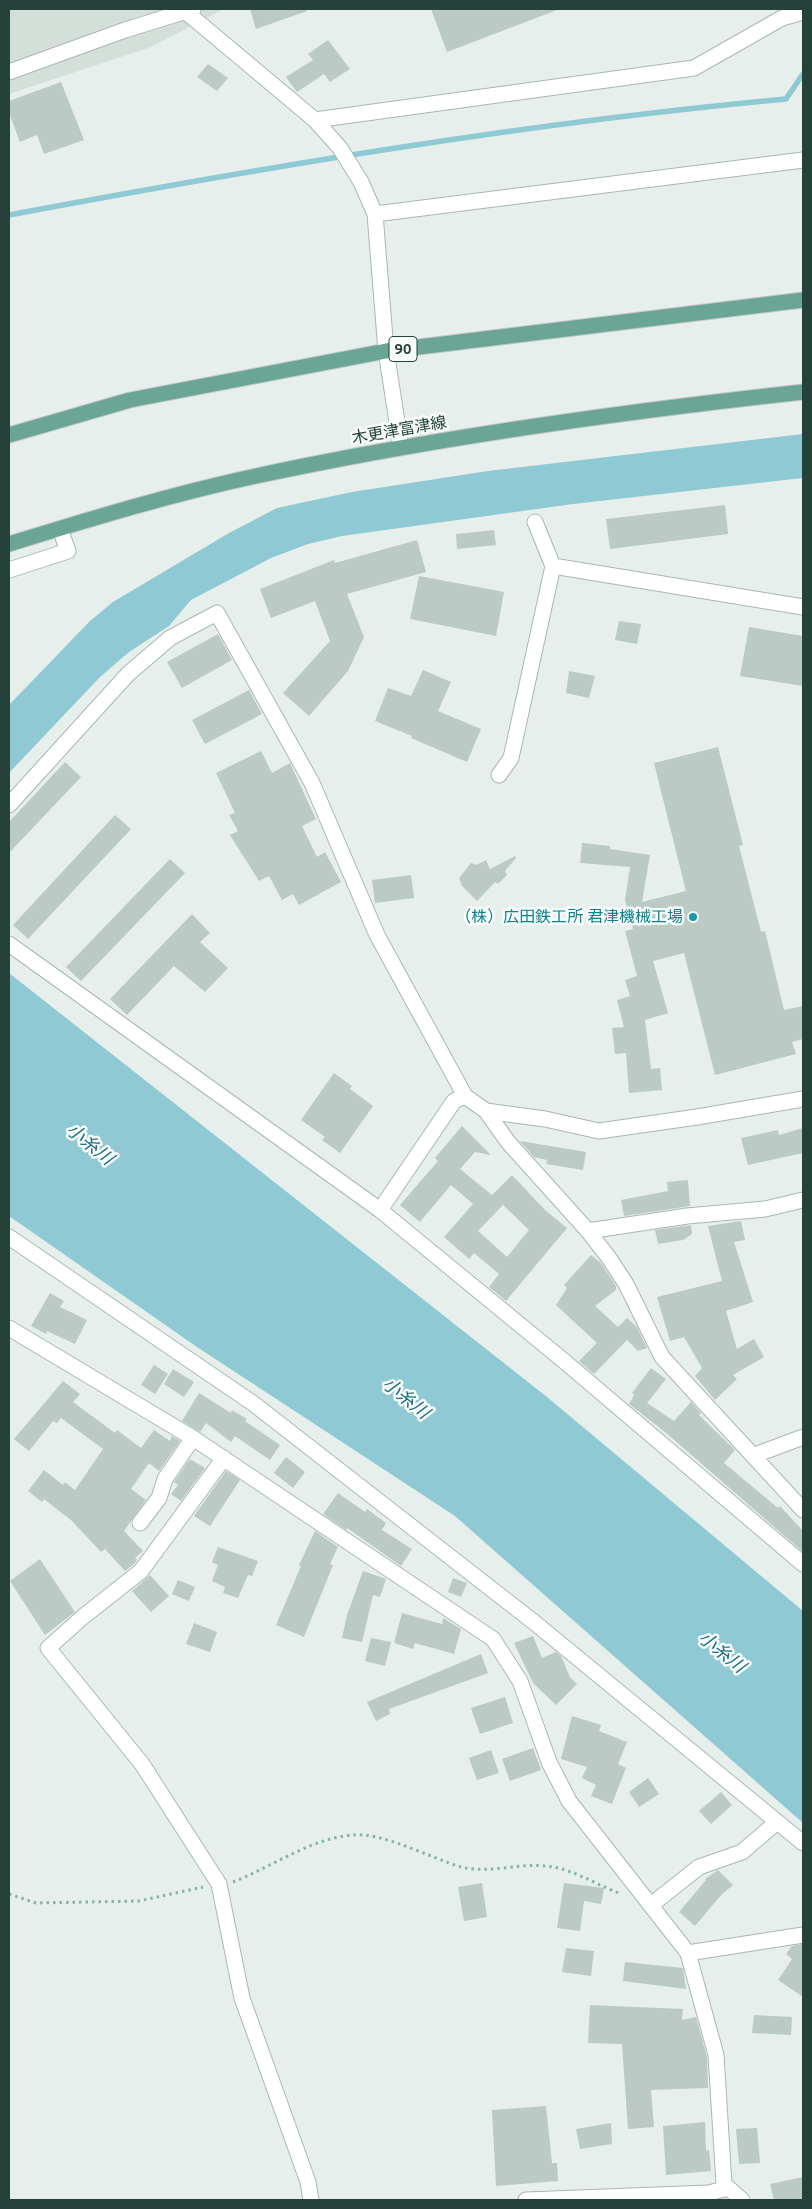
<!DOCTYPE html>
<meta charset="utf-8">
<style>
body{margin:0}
#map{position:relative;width:812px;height:2209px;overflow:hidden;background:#e6efeb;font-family:Ubuntu,sans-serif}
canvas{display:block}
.frame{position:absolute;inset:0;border:10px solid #24423a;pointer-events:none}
</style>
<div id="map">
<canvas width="812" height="2209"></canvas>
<div class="frame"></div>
</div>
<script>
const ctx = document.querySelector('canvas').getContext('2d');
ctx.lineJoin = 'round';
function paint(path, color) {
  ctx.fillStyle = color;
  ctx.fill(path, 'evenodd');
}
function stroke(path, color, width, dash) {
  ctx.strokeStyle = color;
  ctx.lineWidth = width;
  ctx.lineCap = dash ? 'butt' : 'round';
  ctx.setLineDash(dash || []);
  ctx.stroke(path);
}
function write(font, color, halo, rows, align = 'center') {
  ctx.font = font + ' Ubuntu,"Noto Sans JP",sans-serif';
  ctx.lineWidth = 5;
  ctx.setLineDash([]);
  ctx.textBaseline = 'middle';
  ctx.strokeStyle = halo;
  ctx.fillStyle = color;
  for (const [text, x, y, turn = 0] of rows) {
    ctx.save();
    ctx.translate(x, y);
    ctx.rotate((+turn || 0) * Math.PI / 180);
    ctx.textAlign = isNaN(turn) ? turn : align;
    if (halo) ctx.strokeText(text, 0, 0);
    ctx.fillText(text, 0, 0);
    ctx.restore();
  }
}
const built = new Path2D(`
 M9,9H224L151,47L9,94Z`);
const water = new Path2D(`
 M803,434V478L573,504L342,536L308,544L271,558L191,600L169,626L129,652L100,677L9,773V705L90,621L113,602L229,533L277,508L352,492L488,471Z
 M9,973L547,1397L803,1611V1823L455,1516L197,1347L9,1216Z`);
const stream = new Path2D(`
 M9,215C266,167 525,123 786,99L803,74`);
const building = new Path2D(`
 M250,9H306L307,11L256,29Z
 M431,9H557V10L447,52Z
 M328,40L350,69L330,82L324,74L297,92L286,77L313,60L308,54Z
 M208,64L228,78L217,91L197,77Z
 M61,82L84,140L44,154L37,135L20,142L9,113V101Z
 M725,505L728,534L610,549L606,519Z
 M494,530L496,545L457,549L456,534Z
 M417,540L426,572L347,594L364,637L348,671L309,716L283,693L330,641L315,601L271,618L260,589L334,560L335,563Z
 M419,576L504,592L496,636L410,619Z
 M619,621L641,624L637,644L615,640Z
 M749,627L803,636V686L740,676Z
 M218,634L232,660L182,688L167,662Z
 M423,670L451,682L438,711L481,729L467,762L411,738L412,736L375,721L388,688L411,696Z
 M569,671L595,676L589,698L566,693Z
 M249,690L262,714L205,744L192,720Z
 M718,747L743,845L739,846L761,932L765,931L784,1010L803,1006V1039L792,1042L796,1054L715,1075L684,953L653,961L668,1013L645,1020L651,1069L660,1068L662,1090L629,1093L626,1053L615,1054L612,1028L624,1027L617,1000L630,996L625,980L637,976L625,931L633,929L625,900L630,867L580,863L582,843L610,846V849L650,855L642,902L686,891L654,763Z
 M261,751L272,773L290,763L316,819L302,826L317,857L325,852L341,882L299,905L293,894L282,900L269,876L259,881L230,835L238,831L229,815L235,813L216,773Z
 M65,762L81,777L9,853V822Z
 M115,815L131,829L28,939L13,925Z
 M515,856L516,858L505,871L507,875L498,884L495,882L477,901L462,886L459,878L471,863L477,865L486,860L490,869Z
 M170,859L185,873L81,981L66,967Z
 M411,875L414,898L375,903L372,880Z
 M192,914L210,933L200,942L228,968L205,992L174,966L127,1015L110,999Z
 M334,1073L352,1086L350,1089L373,1106L340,1153L322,1140L325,1137L301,1120Z
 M462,1126L491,1155L475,1152L460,1169L492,1195L512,1175L545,1210L567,1228L506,1301L489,1287L499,1274L474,1253L469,1259L444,1237L473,1204L451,1185L420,1222L400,1205L438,1161L435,1158ZM503,1205L529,1230L507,1257L478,1231Z
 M803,1128V1153L748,1165L741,1138L778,1130L779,1135Z
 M520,1141L586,1152L583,1170L546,1164L547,1160L534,1157Z
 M688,1180L690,1206L624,1216L621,1200L668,1191L667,1182Z
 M741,1221L745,1240L734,1242L753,1302L726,1311L737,1349L754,1339L764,1357L733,1375L737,1379L715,1400L695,1376L702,1368L684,1337L670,1341L657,1297L722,1281L708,1226Z
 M691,1225L692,1234L683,1240L658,1244L655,1230Z
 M591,1255L601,1263L616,1286V1290L595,1306L618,1327L627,1318L637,1327L647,1348L638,1351L627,1340L594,1374L579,1361L597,1343L556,1305L567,1288L564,1285Z
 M50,1293L64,1301L60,1307L87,1320L75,1344L47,1331L46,1334L31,1326Z
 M154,1365L168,1374L155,1394L141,1385Z
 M651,1368L666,1379L647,1403L674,1421L691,1402L701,1413L699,1415L735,1450L724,1463L778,1508L780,1506L803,1531V1552L665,1432L629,1404L634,1395L632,1393Z
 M173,1369L194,1382L184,1397L164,1384Z
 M63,1381L80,1394L73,1402L115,1433L117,1430L141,1448L154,1430L170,1441L172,1436L180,1441L159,1471L149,1463L131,1489L146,1500L124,1531L143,1551L135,1558L137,1560L134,1564L125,1571L105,1549L101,1552L72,1521L44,1499L42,1502L28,1491L44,1470L63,1485L65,1482L75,1490L103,1449L61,1418L57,1423L53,1421L29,1451L14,1439Z
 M199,1393L231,1413L232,1410L247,1419L245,1421L280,1445L270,1460L235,1436L231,1442L206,1423L200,1432L182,1421Z
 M286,1457L305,1472L293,1488L274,1473Z
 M190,1459L205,1468L181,1501L171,1494L178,1485L174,1482Z
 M226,1471L240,1480L210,1526L194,1516Z
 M338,1493L365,1512L367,1509L386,1523L382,1530L412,1549L401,1566L347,1528L346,1530L323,1514Z
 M315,1531L338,1547L330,1564L333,1565L304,1637L276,1625L301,1566L299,1565Z
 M218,1547L258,1561L252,1576L248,1575L238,1598L223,1593L225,1587L212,1581L218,1565L212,1562Z
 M40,1559L75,1612L45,1635L10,1581Z
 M363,1571L386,1579L380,1597L373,1595L362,1642L342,1638L347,1615Z
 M150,1575L169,1596L151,1612L132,1591Z
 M453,1578L467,1583L461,1597L448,1592Z
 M178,1580L195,1587L189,1601L172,1594Z
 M402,1613L442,1624L443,1618L461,1629L454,1654L415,1643L413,1649L394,1643Z
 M194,1623L217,1632L210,1652L186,1644Z
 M533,1636L542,1658L556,1652L561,1656L570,1677L577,1684L556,1705L533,1683L514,1643Z
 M371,1638L391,1642L385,1666L365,1661Z
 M481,1654L488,1673L389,1709L390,1714L376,1721L367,1702Z
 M505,1697L513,1723L480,1734L471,1708Z
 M572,1716L601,1725L599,1731L627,1742L618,1764L626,1768L612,1804L591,1796L596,1785L582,1778L587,1767L561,1759Z
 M533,1748L541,1770L510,1781L502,1759Z
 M491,1750L499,1773L477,1780L469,1758Z
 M648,1778L659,1794L639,1807L629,1792Z
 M721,1792L732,1805L711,1824L699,1811Z
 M718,1870L733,1885L721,1895L695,1926L679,1912L706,1880L705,1879Z
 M482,1883L487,1917L464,1921L458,1887Z
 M564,1883L604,1888L601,1904L584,1901L580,1931L557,1928Z
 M803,1944V1997L778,1980L792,1959L786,1954L792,1946Z
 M566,1948L594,1951L591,1976L562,1972Z
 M625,1962L683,1968L686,1989L623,1981Z
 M590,2005L683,2009L682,2020L696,2017L707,2057L708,2088L651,2090L654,2127L628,2129L622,2044L588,2043Z
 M754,2015L792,2017L791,2035L752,2033Z
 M546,2106L552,2163H557L558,2181L496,2186L492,2110Z
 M705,2122L706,2151L709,2150L711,2171L666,2175L663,2126Z
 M611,2123L612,2144L580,2149L576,2129Z
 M757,2128L760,2163L739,2164L736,2129Z
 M803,2177V2200H774L770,2184Z`);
const path = new Path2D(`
 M233,1882C272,1867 311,1838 353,1835C382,1832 431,1858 461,1867C488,1874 518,1863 545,1866C572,1868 594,1884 619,1893
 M9,1894L36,1903L139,1901L203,1887`);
const minor = new Path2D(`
 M186,12L315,120L340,148L361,182L375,214L386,351L401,447
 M9,72L125,30L193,9
 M315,120L694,68L782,18L803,12
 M375,214L803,160
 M535,522L553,566L803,607
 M9,570L68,551L60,529
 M499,775L511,758L553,566
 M9,805L128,674L170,638L217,613L312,783L377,935L465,1096L486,1111L508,1142L588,1231L609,1258L626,1284L662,1357L803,1510
 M9,944L380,1210L564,1361L803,1564
 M486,1111L545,1119L599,1131L697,1117L803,1099
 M380,1210L454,1101L465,1096
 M588,1231L687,1216L765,1209L803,1200
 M9,1237L254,1404L535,1623L803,1843
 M9,1328L193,1438L493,1639L520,1681L549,1762L569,1801L688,1953L716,2055L724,2184L742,2200
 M755,1455L803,1437
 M224,1458L141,1571L84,1616L48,1648L142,1764L219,1884L242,1998L308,2182L311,2200
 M140,1523L159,1498L165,1479L193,1438
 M651,1905L699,1867L742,1852L777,1822
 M688,1953L803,1935
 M526,2200L709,2193L728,2188`);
const major = new Path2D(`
 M9,435L130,400L386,351L803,300
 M9,544C90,519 172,494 256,476C437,437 620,412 803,392`);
const markers = [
 [693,917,5,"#0f9aa8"]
];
const shields = [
 [403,349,28]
];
const shieldNames = [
 ["90",403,349]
];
const streetNames = [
 ["木更津富津線",399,430,-10]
];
const cultureNames = [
 ["（株）広田鉄工所 君津機械工場",683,917]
];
const waterNames = [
 ["小糸川",90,1144,39],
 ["小糸川",406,1398,39],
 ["小糸川",722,1652,39]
];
paint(built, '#d4dfda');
paint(water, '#8ec9d4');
stroke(stream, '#8ec9d4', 5.5);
paint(building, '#bbcac4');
stroke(minor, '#a8b8b2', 17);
stroke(major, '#c2cac8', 17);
stroke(path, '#86b3a5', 3, [2.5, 4]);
stroke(minor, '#fff', 15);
stroke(major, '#6aa596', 15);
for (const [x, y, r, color] of markers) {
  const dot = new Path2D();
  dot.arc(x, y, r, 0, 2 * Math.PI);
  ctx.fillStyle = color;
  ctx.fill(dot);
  stroke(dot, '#f7fbf9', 2);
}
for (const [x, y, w] of shields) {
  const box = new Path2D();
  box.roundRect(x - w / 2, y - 12.5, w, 25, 4);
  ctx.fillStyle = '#f7fbf9';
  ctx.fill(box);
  stroke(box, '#24423a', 1);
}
write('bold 15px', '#24423a', null, shieldNames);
write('16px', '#24423a', '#f7fbf9', streetNames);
write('16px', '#0d838f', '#f7fbf9', cultureNames, 'right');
write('italic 18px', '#1c6f80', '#f7fbf9', waterNames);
</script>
